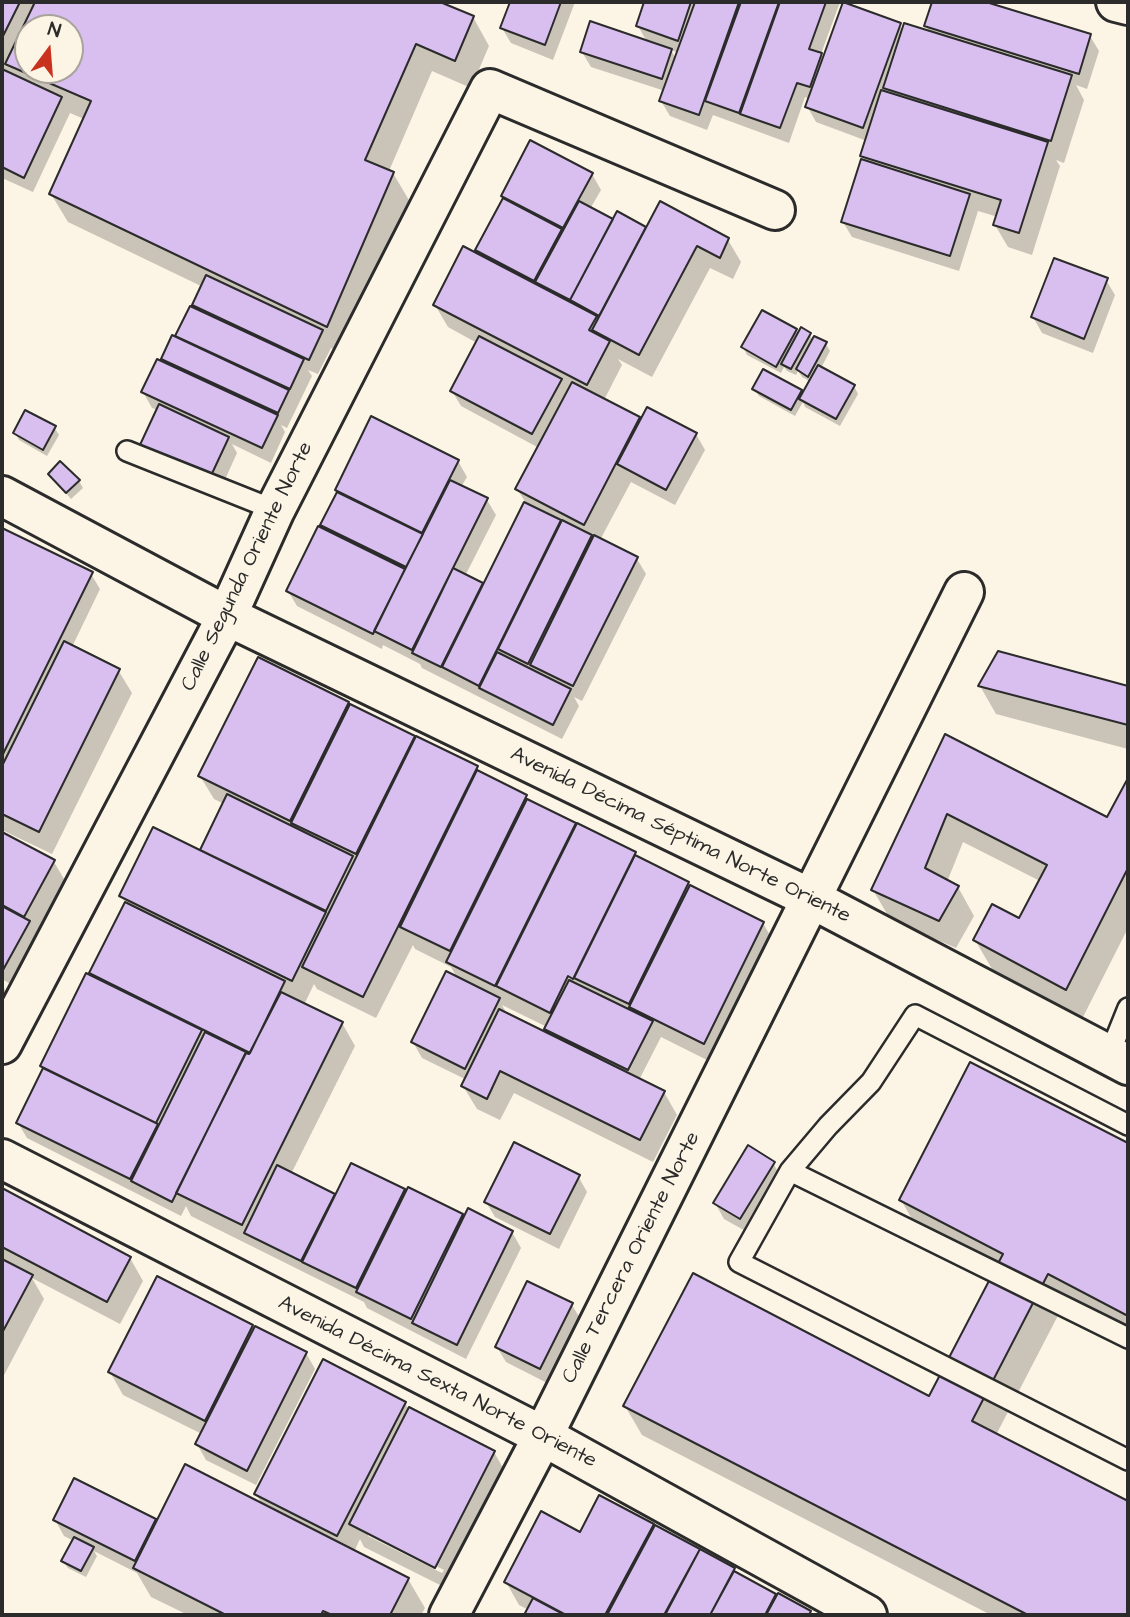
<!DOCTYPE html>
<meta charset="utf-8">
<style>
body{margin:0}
#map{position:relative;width:1130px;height:1617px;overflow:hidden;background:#fcf5e5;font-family:"Architects Daughter",sans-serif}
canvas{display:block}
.frame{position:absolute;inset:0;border:4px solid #2b2b2b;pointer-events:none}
.north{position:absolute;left:14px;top:14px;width:70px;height:70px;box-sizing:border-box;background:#fcf5e5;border:2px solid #a8a49b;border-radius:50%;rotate:16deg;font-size:19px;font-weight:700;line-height:28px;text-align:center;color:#2b2b2b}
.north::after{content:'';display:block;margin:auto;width:24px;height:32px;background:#c8321e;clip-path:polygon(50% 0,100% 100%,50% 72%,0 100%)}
</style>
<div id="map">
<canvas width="1130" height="1617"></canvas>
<div class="frame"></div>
<div class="north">N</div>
</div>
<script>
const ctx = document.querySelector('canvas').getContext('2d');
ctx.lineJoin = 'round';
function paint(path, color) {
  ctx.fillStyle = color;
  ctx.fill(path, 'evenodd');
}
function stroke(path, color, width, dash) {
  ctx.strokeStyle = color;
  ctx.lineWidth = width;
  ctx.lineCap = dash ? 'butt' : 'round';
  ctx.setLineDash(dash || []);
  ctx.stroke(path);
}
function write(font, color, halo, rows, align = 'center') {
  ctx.font = font + ' "Architects Daughter",sans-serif';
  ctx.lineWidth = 5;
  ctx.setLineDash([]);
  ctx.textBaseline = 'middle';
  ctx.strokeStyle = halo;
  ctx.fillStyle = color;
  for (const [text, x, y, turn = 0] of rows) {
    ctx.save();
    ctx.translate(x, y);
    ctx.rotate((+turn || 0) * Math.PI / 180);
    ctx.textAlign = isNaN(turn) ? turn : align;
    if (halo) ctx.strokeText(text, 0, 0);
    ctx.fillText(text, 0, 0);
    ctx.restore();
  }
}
const shadow = new Path2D(`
 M2,2H436L473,17L489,46L471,88L432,71L389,171L393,173L410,202L344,354L331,348L318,374L308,370L312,376L287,428L281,425L285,432L271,463L232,444L237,453L218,495L158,410L152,408L143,392L167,366L163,359L190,308L198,311L194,305L203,287L68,222L51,194L84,119L70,113L33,192L2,178ZM28,28H70V70H28Z
 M512,2H575L553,60L511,43L502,28Z
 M646,2H840L821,54L824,59L899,25L903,31L930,33L926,26L934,2H980L1090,36L1099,51L1087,89L1076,85L1084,100L1064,163L1056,160L1060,166L1032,255L1008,247L995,225L998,217L978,211L959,271L852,237L843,222L867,163L862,155L867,141L816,122L807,106L809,99L805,97L789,143L713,115L707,130L670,116L661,101L665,91L591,67L582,52L647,42L638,26ZM671,50L679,53L676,59Z
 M592,174L601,190L590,209L614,221L645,228L646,231L728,240L741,262L733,279L710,268L652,377L618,359L622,365L604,400L639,419L641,422L696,434L705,450L675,505L631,482L600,540L637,559L646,574L582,701L574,697L579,706L562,739L422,668L420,664L383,645L382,649L297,606L288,591L327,532L322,525L372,418L458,461L467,477L461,487L487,500L496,515L465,576L485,586L526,503L517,489L539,448L461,406L452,391L477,343L448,327L435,305L481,258L477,250L504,199L503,196Z
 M1106,280L1115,295L1093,353L1042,333L1033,317Z
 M796,331L798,335H810L813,341L826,344L830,351L821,368L854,386L858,394L840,426L805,407L803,402L795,416L759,396L754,389L800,392L803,396L811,382L802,377L798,371L796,375L787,371L784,367L781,373L747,355L743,347Z
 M54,427L59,435L47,456L19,440L15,433Z
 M50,474L79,481L83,488L71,499Z
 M2,529L91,574L100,589L72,647L118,670L132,693L52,854L2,830Z
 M999,653L1128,688V749L996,714L980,686Z
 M348,703L349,706L477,767L480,774L635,853L638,859L688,883L690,887L763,923L776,946L717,1065L661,1037L639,1080L664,1092L677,1115L653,1162L514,1093L500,1120L477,1109L463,1086L467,1080L422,1058L413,1042L457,978L451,967L415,949L413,945L376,1018L317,989L314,984L304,1005L342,1023L355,1046L291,1174L337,1197L404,1191L406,1195L462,1216L464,1220L512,1232L521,1248L466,1359L367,1308L364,1302L191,1216L186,1206L181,1216L27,1138L18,1123L44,1070L42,1066L126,903L121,896L201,853L224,804L214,799L200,776ZM502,1005L547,1027L546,1029L550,1036L508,1016Z
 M946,737L1108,820L1128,782V928L1083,1017L992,969L975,940L1019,920L1040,881L963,842L947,882L958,887L974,916L956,948L890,919L873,890Z
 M2,834L54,862L67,884L12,985L2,979Z
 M2,984L7,994L2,1005Z
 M971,1064L1128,1145V1335L1065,1302L996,1435L1128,1503V1615H991L642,1435L625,1406L930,1398L996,1270L917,1228L901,1200Z
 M773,1163L782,1179L749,1233L724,1219L715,1203Z
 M578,1176L587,1192L559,1249L495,1217L486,1202Z
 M2,1190L130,1258L143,1281L120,1324L32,1278L44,1299L2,1379Z
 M157,1279L252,1327L255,1331L306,1353L315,1369L256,1485L206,1460L197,1444L202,1434L123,1395L110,1372Z
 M572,1305L581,1320L549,1384L506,1362L497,1347Z
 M405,1403L408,1408L494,1452L507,1475L448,1589L364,1547L360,1539L354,1552L408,1579L425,1608L421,1615H188L151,1597L137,1573L94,1551L97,1556L86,1577L68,1568L63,1561L74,1541L64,1536L55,1520L155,1521L157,1524L263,1506L256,1494ZM368,1532L444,1570L442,1573L368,1536Z
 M652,1526L654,1529L655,1528L734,1569L736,1574L814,1615H526L529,1610L519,1605L506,1582L581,1534Z`);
const building = new Path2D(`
 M2,2H20L2,38Z
 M35,2H440L474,16L455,61L416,44L365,160L394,172L327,327L49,194L91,101L5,64ZM28,28H70V70H28Z
 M510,2H561L545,45L500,28Z
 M644,2H691L678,41L636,26Z
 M695,2H739L699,115L659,101Z
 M741,2H779L739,113L705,101Z
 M780,2H826L809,49L822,53L810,87L797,83L780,128L740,114Z
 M843,2L901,23L863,128L805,107Z
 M932,2H986L1091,34L1079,74L924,26Z
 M590,21L672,49L662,79L580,52Z
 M904,23L1072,75L1051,141L883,88Z
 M2,69L62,97L24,178L2,167Z
 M881,90L1048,142L1019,233L993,225L1001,200L860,156Z
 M530,140L593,173L563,228L501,196Z
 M861,159L970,194L950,256L841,222Z
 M503,198L562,229L534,281L475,250Z
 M579,201L613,219L570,300L535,282Z
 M660,201L729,238L720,258L697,246L639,355L592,330Z
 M617,211L646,227L599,316L570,300Z
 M463,246L597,316L589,330L610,341L587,385L433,305Z
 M1054,258L1108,278L1084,339L1031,317Z
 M206,275L323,330L309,360L192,305Z
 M190,306L304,359L290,389L175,336Z
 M762,310L797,329L776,367L741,347Z
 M801,327L811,333L791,369L781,364Z
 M172,335L289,390L278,413L161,359Z
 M479,336L562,379L532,434L450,391Z
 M814,336L827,342L808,377L796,369Z
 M157,359L278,415L262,448L141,392Z
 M818,365L855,385L836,419L799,399Z
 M763,369L802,390L791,410L752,389Z
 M572,382L640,417L584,525L515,489Z
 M159,404L229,437L209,480L139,447Z
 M647,407L697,433L666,490L617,464Z
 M25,410L56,426L43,450L13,433Z
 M371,416L459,460L422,533L335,490Z
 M60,461L80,480L66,493L48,474Z
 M450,480L488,498L412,650L374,631Z
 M337,492L423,534L406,567L320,525Z
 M524,502L561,520L479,686L442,667Z
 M562,520L592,535L528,664L498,649Z
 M318,526L405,569L373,634L286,591Z
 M2,528L93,572L2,756Z
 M594,535L638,557L573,686L530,665Z
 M453,568L483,583L441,667L412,653Z
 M64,641L120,669L39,832L2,814V766Z
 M998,651L1128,686V725L978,686Z
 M497,652L571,689L553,725L479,688Z
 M258,657L349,702L290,821L198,776Z
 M350,704L415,736L356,854L291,823Z
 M945,734L1107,817L1128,778V868L1066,990L973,940L992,904L1019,918L1047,865L947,814L925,868L959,886L939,921L871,890Z
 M416,736L478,766L363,997L302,967Z
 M477,770L527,795L450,951L400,927Z
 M227,794L353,856L326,911L200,850Z
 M527,799L576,823L495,986L446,962Z
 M577,823L636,852L573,979L568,976L550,1013L496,986Z
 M153,827L326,912L292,981L119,896Z
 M2,832L55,860L24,917L2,905Z
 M635,855L689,882L629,1004L574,978Z
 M690,885L764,922L704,1044L629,1007Z
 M125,902L285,981L250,1053L89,973Z
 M2,906L30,921L3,970L2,969Z
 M446,971L500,998L465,1069L411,1042Z
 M86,973L202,1030L156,1123L40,1066Z
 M569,980L653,1021L628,1070L544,1029Z
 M281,992L343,1022L242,1225L176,1193L246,1053L249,1054Z
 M499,1009L665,1091L640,1140L500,1071L487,1099L461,1086Z
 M205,1032L246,1052L172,1202L131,1181Z
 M970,1062L1128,1143V1316L1048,1274L972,1421L1128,1501V1615H1028L623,1406L693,1273L929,1396L1003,1254L899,1200Z
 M43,1068L158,1124L130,1179L16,1123Z
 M514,1142L580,1175L550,1234L484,1202Z
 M748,1145L775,1162L740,1219L713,1203Z
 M351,1163L405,1189L356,1288L302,1262Z
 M277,1165L335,1194L301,1261L244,1233Z
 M408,1187L463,1214L411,1319L356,1292Z
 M2,1188L131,1257L107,1302L2,1247Z
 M468,1208L513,1231L457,1345L412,1323Z
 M2,1259L33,1275L2,1333Z
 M157,1276L253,1325L205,1421L108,1372Z
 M527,1281L573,1303L540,1369L495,1347Z
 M255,1326L307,1352L247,1471L195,1444Z
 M323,1359L406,1402L337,1536L254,1494Z
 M409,1407L495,1451L435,1568L349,1524Z
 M185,1464L409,1578L390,1615H332L323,1611L321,1615H226L133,1568Z
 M74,1478L156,1519L135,1561L53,1520Z
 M599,1495L654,1524L605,1615H566L504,1582L541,1511L580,1532Z
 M655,1525L700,1549L664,1615H607Z
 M74,1537L94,1547L81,1571L61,1561Z
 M700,1549L735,1568L710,1615H665Z
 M734,1571L776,1594L765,1615H710Z
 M778,1593L811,1611L809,1615H766Z
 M533,1598L565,1615H524Z`);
const service = new Path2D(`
 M127,451L275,510
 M1109,1055L1128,1008
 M1128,1125L915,1015L871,1082L828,1126L790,1171L739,1262L1128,1460
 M790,1171L1128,1338`);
const minor = new Path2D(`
 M2,496L227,616L812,899L1128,1065
 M2,1044L227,616L275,510L490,89L775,210
 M2,1159L543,1436L867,1615
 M449,1615L543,1436L964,592`);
const tertiary = new Path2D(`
 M1116,2L1128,5`);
const streetNames = [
 ["Calle Segunda Oriente Norte",248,567,-64],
 ["Avenida Décima Séptima Norte Oriente",680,836,26],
 ["Calle Tercera Oriente Norte",632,1258,-63],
 ["Avenida Décima Sexta Norte Oriente",437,1383,27]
];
paint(shadow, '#0003');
paint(building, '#d8bfef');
stroke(building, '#2b2b2b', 2);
stroke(service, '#2b2b2b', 24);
stroke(minor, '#2b2b2b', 44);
stroke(tertiary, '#2b2b2b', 44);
stroke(service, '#fcf5e5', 19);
stroke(minor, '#fcf5e5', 38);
stroke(tertiary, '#fcf5e5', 38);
write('21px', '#2b2b2b', '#fcf5e5', streetNames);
</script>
